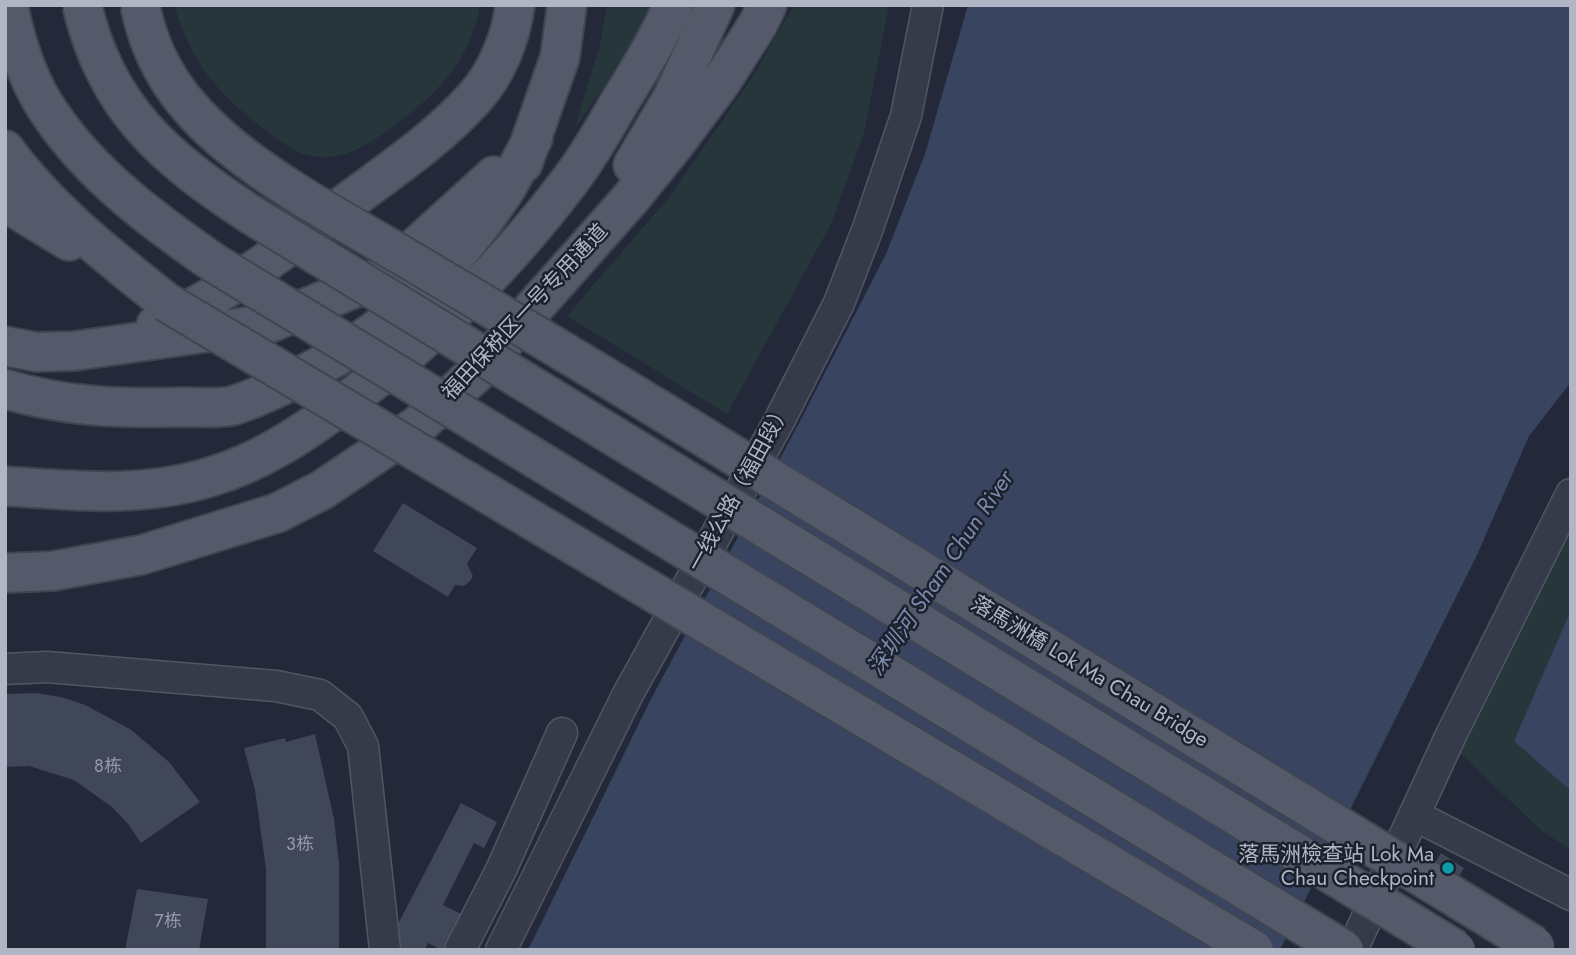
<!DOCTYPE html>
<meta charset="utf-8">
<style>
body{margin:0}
#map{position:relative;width:1576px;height:955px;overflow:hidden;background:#232939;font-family:Jost,sans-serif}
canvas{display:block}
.frame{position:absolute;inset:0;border:7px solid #b1b6c5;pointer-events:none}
</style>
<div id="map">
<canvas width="1576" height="955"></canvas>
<div class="frame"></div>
</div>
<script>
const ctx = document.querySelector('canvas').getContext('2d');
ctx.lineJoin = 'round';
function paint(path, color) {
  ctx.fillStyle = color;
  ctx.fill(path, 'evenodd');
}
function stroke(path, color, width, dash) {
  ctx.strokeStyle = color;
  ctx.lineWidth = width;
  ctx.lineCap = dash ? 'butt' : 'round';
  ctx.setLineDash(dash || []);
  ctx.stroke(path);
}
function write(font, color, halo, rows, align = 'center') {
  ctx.font = font + ' Jost,"Noto Sans SC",sans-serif';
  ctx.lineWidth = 5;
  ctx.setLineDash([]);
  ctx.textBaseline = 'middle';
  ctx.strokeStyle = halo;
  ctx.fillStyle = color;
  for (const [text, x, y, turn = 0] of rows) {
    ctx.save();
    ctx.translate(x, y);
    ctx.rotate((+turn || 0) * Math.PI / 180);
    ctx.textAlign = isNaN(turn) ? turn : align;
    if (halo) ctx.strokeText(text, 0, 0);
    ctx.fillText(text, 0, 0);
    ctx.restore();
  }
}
const green = new Path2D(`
 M174,5H480C474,48 446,85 413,111C387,131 354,160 319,157C298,156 283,143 267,131C218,95 192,64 174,5Z
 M607,5H651L630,48L574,130L600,45Z
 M794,5H889L864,133L831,224L727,414L567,316L670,196L753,76Z
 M1571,485V850L1543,832L1460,753L1512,582Z`);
const water = new Path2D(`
 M968,5H1571V382L1529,436L1477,555L1280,950H528L651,699L797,427L886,254L925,154Z
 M1571,610V791L1514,741Z`);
const building = new Path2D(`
 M403,503L477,548L467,564L473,576L470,581L464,586L455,585L448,597L373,551Z
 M36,693L61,697L85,705L130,729L169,762L200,802L141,843L128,824L112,807L74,780L29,766L5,767V694Z
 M315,734L334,819L339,864V950H266V869L255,790L244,748L285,738L286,742Z
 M461,803L497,822L484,848L474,843L443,905L461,914L442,950L428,943L425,950H392L386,947Z
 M1441,853L1464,868L1455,882L1432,868Z
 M137,889L208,899L199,950H125Z`);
const minor = new Path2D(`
 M5,669L47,667L276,686L320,695L348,717L363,746L385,950
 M1414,815L1571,895
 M460,950L501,870L562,733
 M501,950L628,694L779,421L839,303L868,228L906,116L928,5
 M1352,950L1451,735L1571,494`);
const major = new Path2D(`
 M5,150C49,210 108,256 166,302
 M523,163L560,57L567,5
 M633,165L673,97L715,5
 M5,202L69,241
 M156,325C226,296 284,249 344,205C389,171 438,139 475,97C497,73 511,37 515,5
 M5,346L36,352L74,351L267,324L384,276L494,176
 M5,389C65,407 122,409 184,407C199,407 217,409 231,406C252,401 285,384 305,374C387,332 447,275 499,199C512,180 522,158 533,138
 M5,486C74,491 142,498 210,477C261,462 304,433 347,401C432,339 509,262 572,178C591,153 606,125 622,98C641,68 659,38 673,5
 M5,573L53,571L141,555L277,513L322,490L417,426L475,374L631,198L677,141L721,82L758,24L767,5`);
const majorBridge = new Path2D(`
 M8,5C16,44 28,83 51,115C92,176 155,222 214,263L1344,950
 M82,5C106,109 165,158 250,214L1456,950
 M140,5C152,66 183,107 230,146C283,189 344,221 403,256C484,304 565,352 645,401C942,583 1238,764 1535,946
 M166,302L1254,950`);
const markers = [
 [1448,868,7,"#0f9aa8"]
];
const numberNames = [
 ["8栋",108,768],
 ["3栋",300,846],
 ["7栋",168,923]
];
const streetNames = [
 ["福田保税区一号专用通道",526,313,-47],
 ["一线公路（福田段）",741,488,-61],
 ["落馬洲橋 Lok Ma Chau Bridge",1089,673,31]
];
const poiNames = [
 ["落馬洲檢查站 Lok Ma",1434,856],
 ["Chau Checkpoint",1434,880]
];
const waterNames = [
 ["深圳河 Sham Chun River",942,574,-56]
];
paint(green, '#26363b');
paint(water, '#394461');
paint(building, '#3f4758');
stroke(minor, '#515664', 33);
stroke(major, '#3f4552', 42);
stroke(minor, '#363b49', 30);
stroke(major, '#545a69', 38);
stroke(majorBridge, '#3f4552', 42, []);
stroke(majorBridge, '#545a69', 38);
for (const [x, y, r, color] of markers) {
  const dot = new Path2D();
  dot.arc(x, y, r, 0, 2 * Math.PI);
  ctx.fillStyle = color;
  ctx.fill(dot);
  stroke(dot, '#1c212e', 2.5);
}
write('18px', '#949aaa', null, numberNames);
write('21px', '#b1b6c5', '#1c212e', streetNames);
write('21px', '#b1b6c5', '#1c212e', poiNames, 'right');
write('italic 23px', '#7b89ac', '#1c212e', waterNames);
</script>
